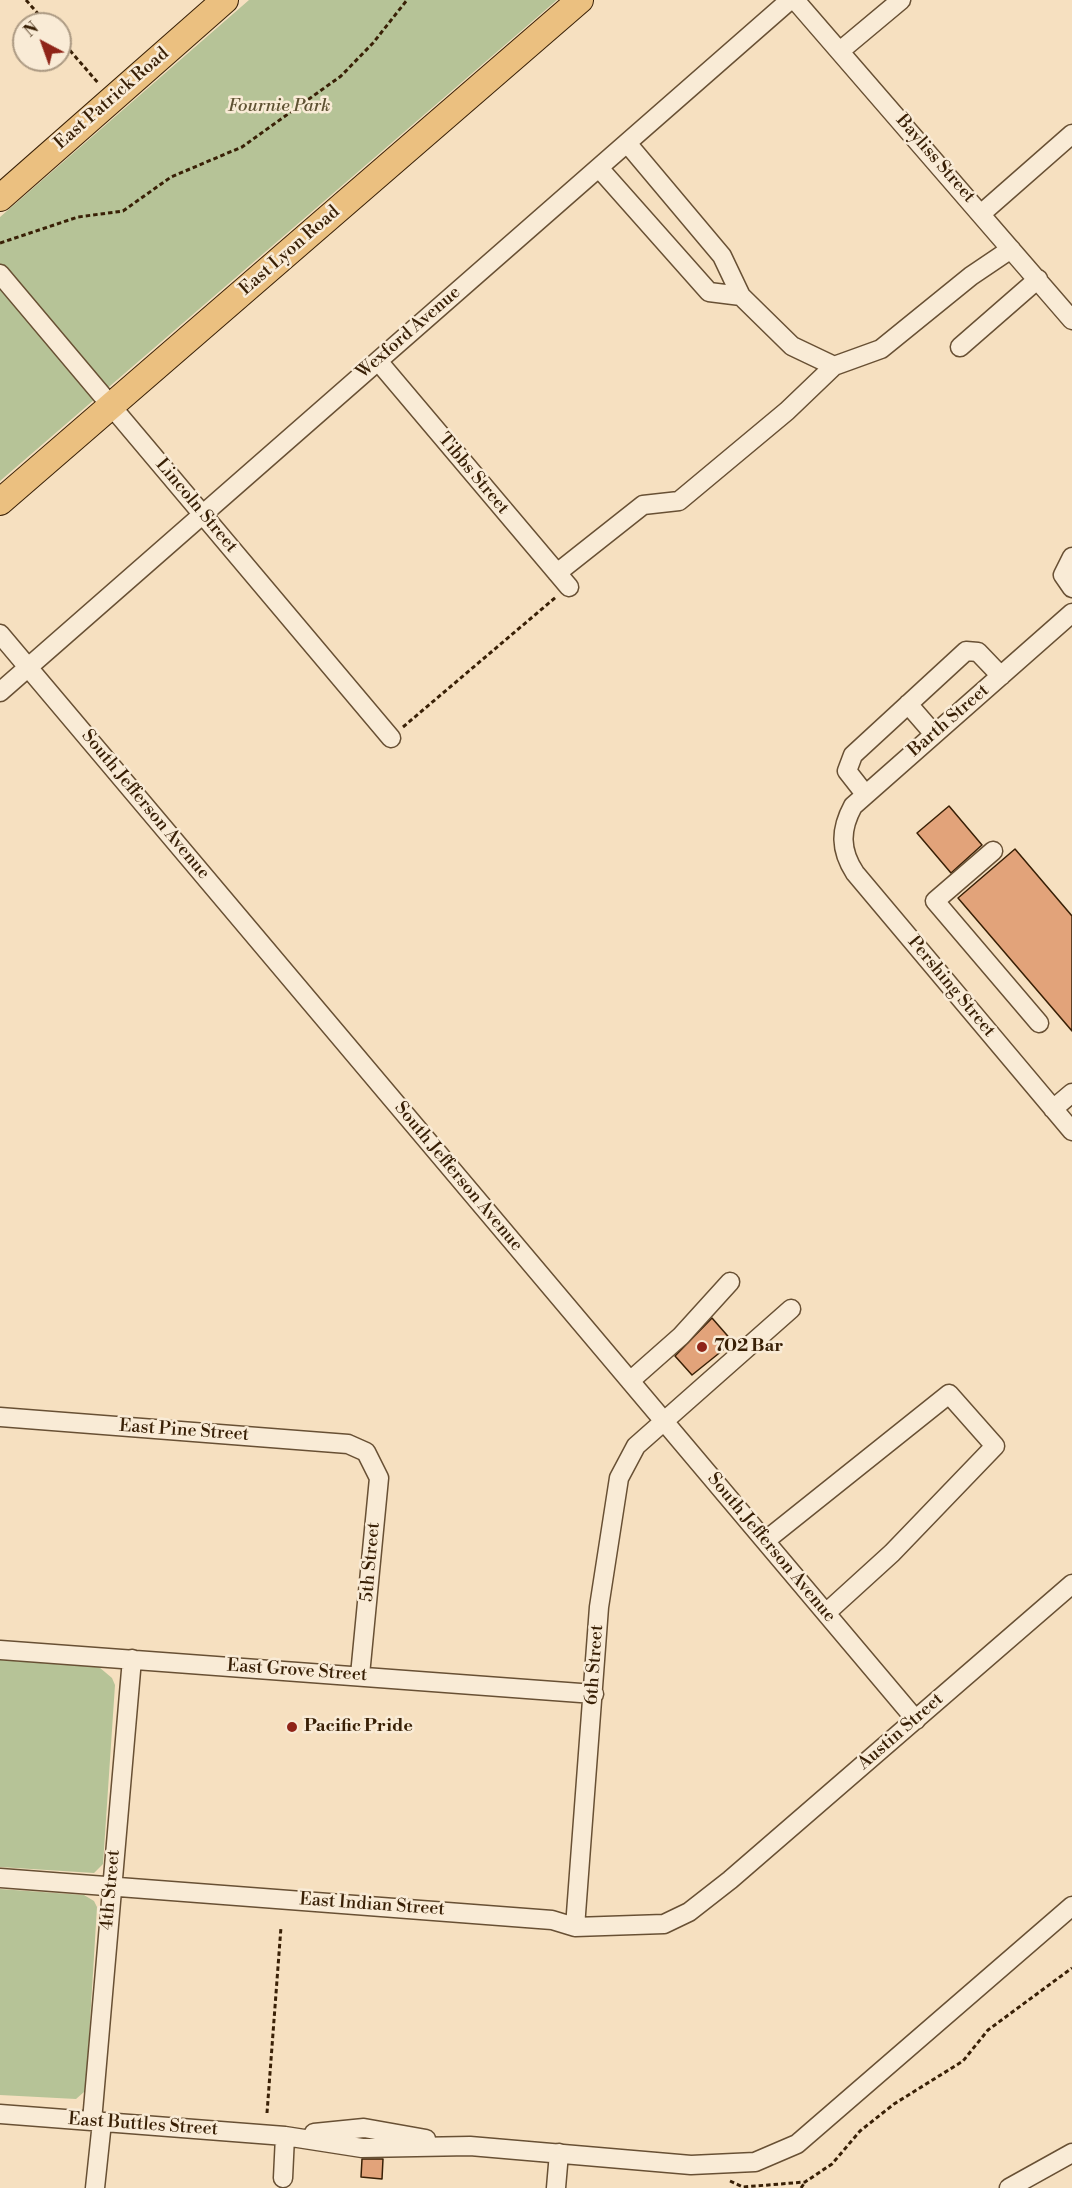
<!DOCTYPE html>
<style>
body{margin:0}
#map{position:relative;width:1072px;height:2188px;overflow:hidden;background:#f6e0c0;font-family:"Libre Bodoni",serif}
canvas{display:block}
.north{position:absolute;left:12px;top:12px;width:60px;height:60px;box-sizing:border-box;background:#f9ebd6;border:2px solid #ac9a83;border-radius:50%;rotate:319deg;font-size:16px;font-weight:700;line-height:24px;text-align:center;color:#392006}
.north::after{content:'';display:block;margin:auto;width:21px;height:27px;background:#8f2418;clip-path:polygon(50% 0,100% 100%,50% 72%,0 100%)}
</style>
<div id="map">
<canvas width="1072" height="2188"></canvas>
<div class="north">N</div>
</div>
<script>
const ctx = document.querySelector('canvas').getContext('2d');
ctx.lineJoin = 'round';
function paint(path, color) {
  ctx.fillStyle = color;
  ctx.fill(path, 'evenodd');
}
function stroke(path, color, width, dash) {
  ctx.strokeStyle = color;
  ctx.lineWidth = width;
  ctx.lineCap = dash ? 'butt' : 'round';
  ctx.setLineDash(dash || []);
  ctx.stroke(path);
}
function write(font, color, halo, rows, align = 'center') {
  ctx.font = font + ' "Libre Bodoni",serif';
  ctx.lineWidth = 5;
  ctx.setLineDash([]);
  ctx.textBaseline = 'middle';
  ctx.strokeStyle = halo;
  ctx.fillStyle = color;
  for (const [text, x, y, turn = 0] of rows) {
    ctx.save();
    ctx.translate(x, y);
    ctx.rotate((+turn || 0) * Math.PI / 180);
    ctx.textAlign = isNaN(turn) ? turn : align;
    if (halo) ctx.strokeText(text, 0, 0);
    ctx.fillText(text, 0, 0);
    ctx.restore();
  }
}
const green = new Path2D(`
 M249,0H557L0,481V217Z
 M0,1660L99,1667L112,1678L115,1685L103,1864L94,1873L0,1867Z
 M0,1889L84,1895L94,1901L97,1907L86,2087L84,2092L76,2099L0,2095Z`);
const building = new Path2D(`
 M949,806L982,845L951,873L917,833Z
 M1015,849L1072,916V1031L958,898Z
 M712,1318L733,1342L692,1375L675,1356Z
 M362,2159H383L382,2179L361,2177Z`);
const path = new Path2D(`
 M26,0L47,24
 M60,39L99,84
 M0,243L78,217L123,211L171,177L242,147L341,76L373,43L407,0
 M403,727L556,597
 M267,2113L281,1927
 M730,2181L743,2187L805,2182L832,2164L860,2131L894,2104L963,2061L988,2030L1072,1968
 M801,2188L805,2182`);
const minor = new Path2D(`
 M795,0L1072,320
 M840,51L901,0
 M627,143L722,256L741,296L792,346L834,366
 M599,168L709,292L741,296
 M982,213L1072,134
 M0,274L391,738
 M960,347L1038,279
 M378,361L569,587
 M1072,557L1063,575L1072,588
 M557,573L643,505L679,501L787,411L834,366L881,349L971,276L1011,249
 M1072,613L853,806C840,830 840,850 855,873L1072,1131
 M0,634L916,1720
 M0,692L790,0
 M908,704L934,734
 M865,794L847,771L853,755L966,651L978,652L1001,676
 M993,851L935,901L1039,1023
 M1053,1109L1072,1093
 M630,1381L681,1336L730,1282
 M0,1417L348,1444L366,1452L379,1478L360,1675
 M765,1541L949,1394L995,1446L892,1553L826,1613
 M0,1650L594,1694
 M0,1878L552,1920L575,1927L664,1924L689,1912L730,1880L1072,1584
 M575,1927L599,1607L619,1478L636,1446L791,1309
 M0,2114L285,2136L362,2148L470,2146L691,2165L755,2162L797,2144L1072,1906
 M92,2121L132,1659
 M314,2133L364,2128L426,2139
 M283,2178L285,2136
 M95,2188L102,2122
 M556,2188L559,2153
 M1009,2188L1072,2153`);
const highway = new Path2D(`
 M0,198L225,0
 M0,502L580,0`);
const markers = [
 [702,1347,6,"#8f2418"],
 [292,1727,6,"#8f2418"]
];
const streetNames = [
 ["East Patrick Road",112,99,-41],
 ["Bayliss Street",935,159,49],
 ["East Lyon Road",290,251,-41],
 ["Wexford Avenue",409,333,-41],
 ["Tibbs Street",473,474,50],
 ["Lincoln Street",196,506,50],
 ["Barth Street",949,721,-41],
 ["South Jefferson Avenue",145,805,50],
 ["Pershing Street",951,987,50],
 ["South Jefferson Avenue",458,1177,50],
 ["East Pine Street",184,1431,4],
 ["South Jefferson Avenue",771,1548,50],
 ["5th Street",371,1562,-85],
 ["6th Street",595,1665,-86],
 ["East Grove Street",297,1671,4],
 ["Austin Street",901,1732,-41],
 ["4th Street",111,1890,-85],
 ["East Indian Street",372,1905,4],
 ["East Buttles Street",143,2125,4]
];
const parkNames = [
 ["Fournie Park",279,107]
];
const poiNames = [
 ["702 Bar",714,1347],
 ["Pacific Pride",304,1727]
];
paint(green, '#b6c397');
paint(building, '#e2a37a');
stroke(building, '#392006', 1.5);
stroke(minor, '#685034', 21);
stroke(highway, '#392006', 28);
stroke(path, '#392006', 3, [4.5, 3]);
stroke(minor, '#f9ebd6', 18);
stroke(highway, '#ebc080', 26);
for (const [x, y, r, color] of markers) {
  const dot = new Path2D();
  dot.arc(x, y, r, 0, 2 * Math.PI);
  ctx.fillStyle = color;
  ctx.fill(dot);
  stroke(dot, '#f9ebd6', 2);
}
write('18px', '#392006', '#f9ebd6', streetNames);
write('italic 18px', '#5e5132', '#f9ebd6', parkNames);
write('bold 18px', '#392006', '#f9ebd6', poiNames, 'left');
</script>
